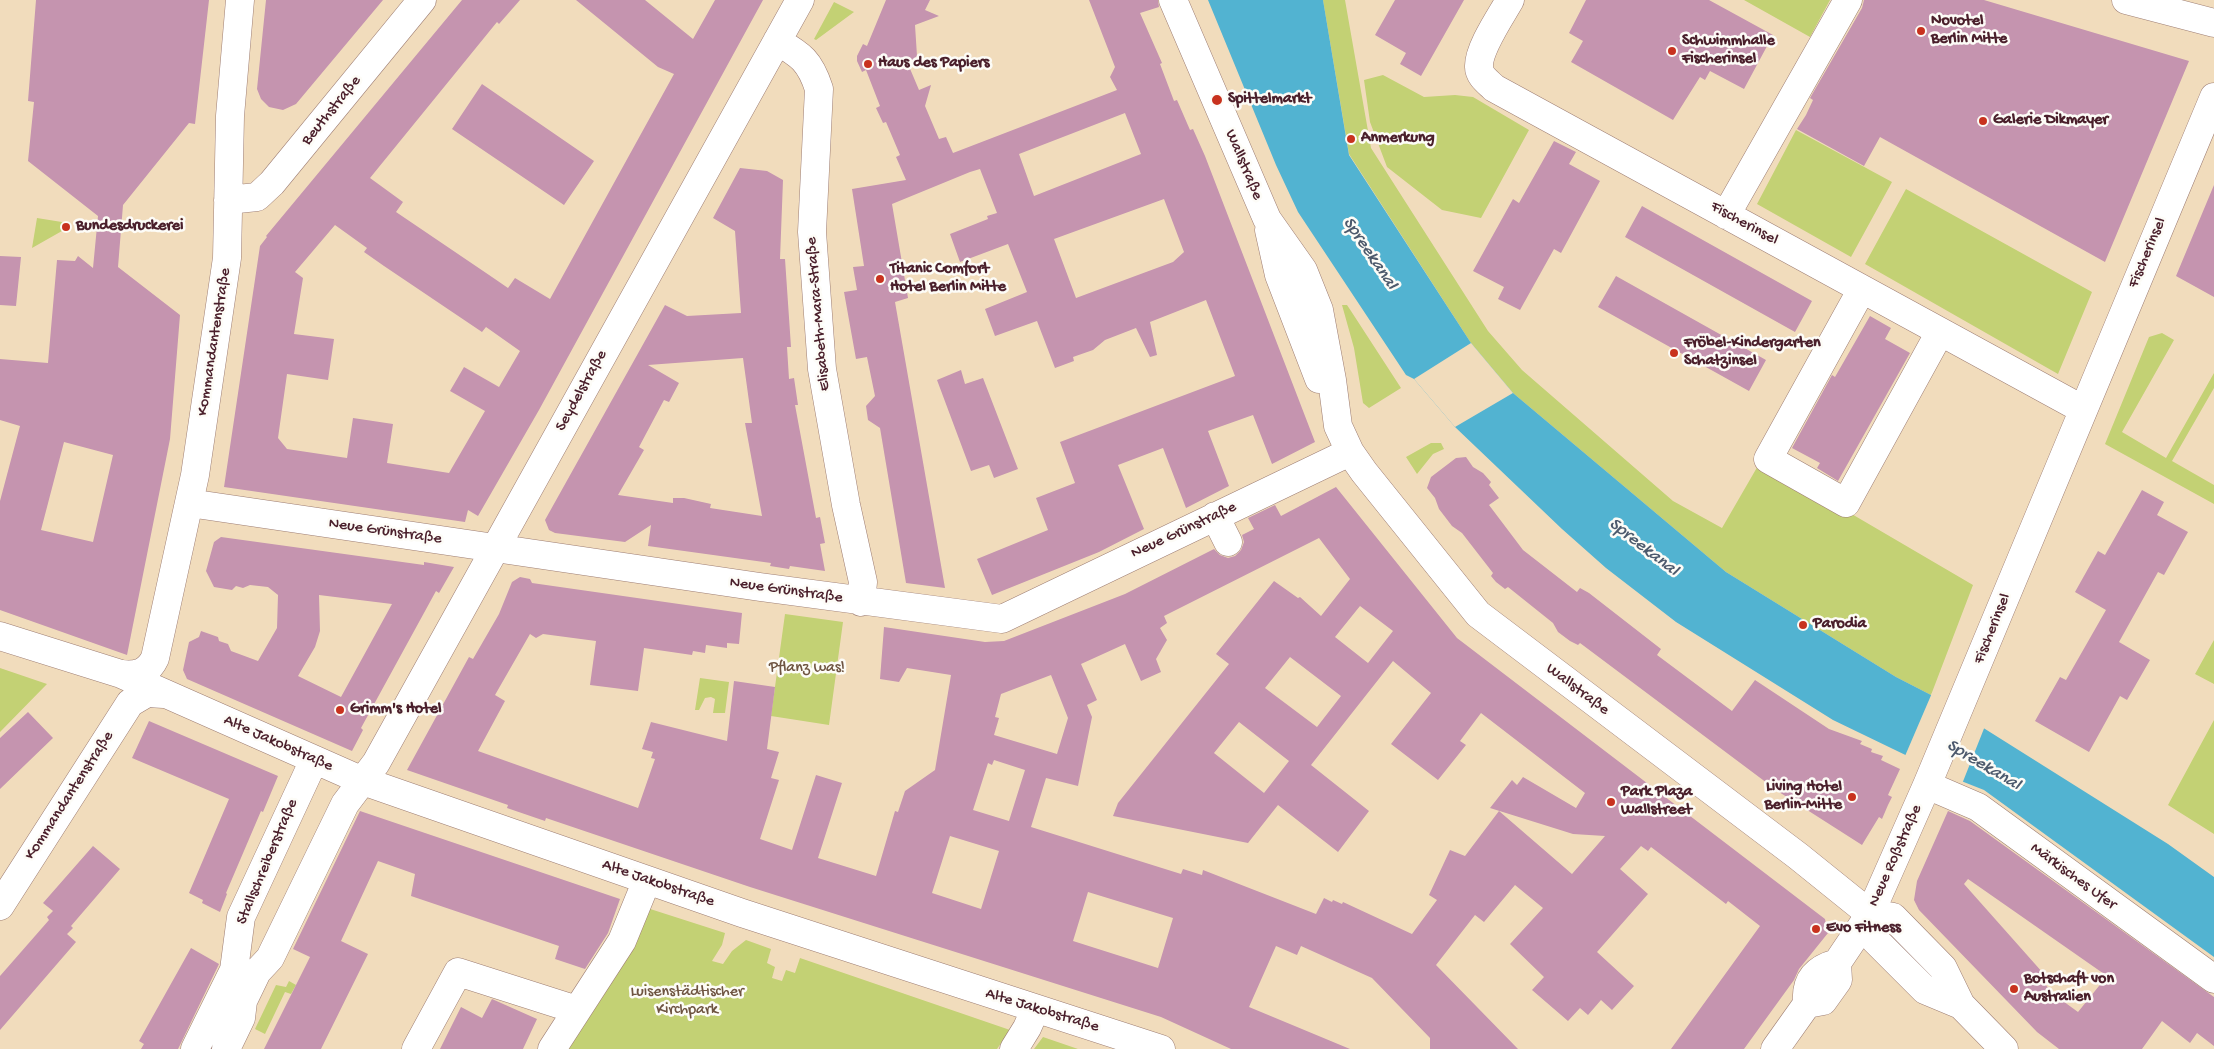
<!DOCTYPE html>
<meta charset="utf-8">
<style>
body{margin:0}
canvas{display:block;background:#f1dcbc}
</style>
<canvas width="2214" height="1049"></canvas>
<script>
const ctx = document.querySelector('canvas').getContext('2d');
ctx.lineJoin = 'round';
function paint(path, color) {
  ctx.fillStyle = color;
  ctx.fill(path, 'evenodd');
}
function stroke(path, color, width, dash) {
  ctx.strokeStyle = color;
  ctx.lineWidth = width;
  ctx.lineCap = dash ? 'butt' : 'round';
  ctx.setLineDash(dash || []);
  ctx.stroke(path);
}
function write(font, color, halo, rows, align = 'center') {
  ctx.font = font + ' "Gochi Hand",sans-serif';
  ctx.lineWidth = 5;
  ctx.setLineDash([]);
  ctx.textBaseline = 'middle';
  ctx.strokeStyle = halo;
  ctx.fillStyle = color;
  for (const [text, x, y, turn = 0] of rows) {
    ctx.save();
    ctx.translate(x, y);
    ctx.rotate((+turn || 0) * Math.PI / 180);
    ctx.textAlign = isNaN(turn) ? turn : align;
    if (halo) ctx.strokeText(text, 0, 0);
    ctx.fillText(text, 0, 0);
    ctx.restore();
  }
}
const green = new Path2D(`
 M1323,0H1345L1371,148L1488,331L1522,370L1673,501L1722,528L1759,464L1850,513L1973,585L1931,695L1896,677L1726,572L1513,393L1471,343L1349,154Z
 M1744,0H1830L1810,37Z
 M834,2L854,12L816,40L814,39Z
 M1383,75L1424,97L1455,95L1473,97L1529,130L1481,218L1442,210L1387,167L1370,122L1364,80Z
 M1796,130L1892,182L1851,257L1757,204Z
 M1906,189L2092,292L2058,374L1865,264Z
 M37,218L68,223L69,227L32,248Z
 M1342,305H1347L1351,311L1401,388L1369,408L1363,403L1354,348Z
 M2162,333L2174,340L2122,432L2166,458L2214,373V388L2172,461L2214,485V504L2105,444L2149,337Z
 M1431,443H1441L1444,449L1433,454L1417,474L1406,457Z
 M785,614L843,622L829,725L771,716Z
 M2214,640V684L2195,674Z
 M0,668L47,684L0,732Z
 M700,678L729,682L725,713H713L715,699L711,697L705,698L699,710H695Z
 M2214,720V834L2168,805Z
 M644,907L725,933L722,945L712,961L723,964L732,951L746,940L771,949L767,963L775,967L772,978L782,981L786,970L795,973L800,958L1010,1030L997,1049H568Z
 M289,981L296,985L291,994L285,992L265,1034L255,1029L276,985L286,987Z
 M1043,1037L1078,1049H1034Z`);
const water = new Path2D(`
 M1208,0H1323L1349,155L1471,343L1513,393L1726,572L1896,677L1931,695L2168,844L2214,877V957L1984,790L1951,777L1833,720L1676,622L1606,568L1562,529L1455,427L1414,379L1406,375L1298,212L1276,165Z`);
const pier = new Path2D(`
 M1471,343L1513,393L1455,427L1414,379Z
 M1932,693L1985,726L1962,784L1905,756Z`);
const building = new Path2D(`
 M36,0H209L195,124L189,123L123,205L118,267L180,315L170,439L127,655L0,610V501L20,426L0,420V359L48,363L57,260L75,261L78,256L93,268L98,216L28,161L34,102L28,101ZM64,442L113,455L93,542L41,530Z
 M266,0H383L296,104L283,110L269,107L261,99L257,89Z
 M462,0H520L499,24L497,22L370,178L403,202L396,212L492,277L508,288L515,278L550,299L674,74L658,67L576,0H645L693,39L715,0H763L539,410L478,516L468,510L465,522L224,487L260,246L267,237L266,236ZM335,225L367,248L364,252L384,266L482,332L486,327L520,351L499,387L464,367L450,391L485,411L449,473L387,463L393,424L353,418L347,458L287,449L278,438L287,374L328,380L334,339L294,334L303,278L295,272Z
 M886,0H930L925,10L939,16L915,25L917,56L908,64L919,90L931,85L925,106L939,139L946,137L953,153L1117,90L1110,77L1115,67L1089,0H1158L1159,7L1140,13L1162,63L1160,64L1174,101L1177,100L1190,130L1193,129L1205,156L1315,442L1272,464L1253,415L1208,431L1229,486L1186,508L1163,448L1118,465L1144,529L1099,552L992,595L977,559L1048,530L1036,498L1075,483L1060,442L1235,376L1206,300L1150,322L1157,355L1150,357L1136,328L1105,340L1093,350L1073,357L1074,361L1055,368L1037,321L995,336L985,309L1027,292L1008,244L960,262L950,234L988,219L987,216L997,213L980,169L970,172L892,204L908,298L895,302L945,588L906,583L880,428L868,420L866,406L875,396L867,357L856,359L844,292L857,290L853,267L864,266L852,189L906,180L896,157L900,155L886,122L883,123L876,108L880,106L866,70L862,72L857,61V56L863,44L867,46ZM1125,113L1141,154L1034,196L1019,154ZM1164,199L1184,252L1173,262L1076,298L1054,239Z
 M1395,0H1464L1421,76L1400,64L1406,53L1375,35Z
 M1586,0H1709L1773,35L1744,89L1710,71L1705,80L1700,77L1673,120L1571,62L1583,41L1569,33Z
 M1864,0H1984L2189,61L2105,262L1880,137L1864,166L1797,129L1806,115L1813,100L1810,98L1862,8Z
 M482,84L594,161L564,205L452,129Z
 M1554,141L1576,152L1569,164L1600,181L1561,253L1554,249L1520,310L1498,299L1504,287L1473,271L1513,199L1519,203Z
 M740,168L767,171L783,180L780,259H785L791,347H787L789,379L794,378L798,405H795L816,518L820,517L825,543L820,544L825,571L790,566L789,569L770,566L771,563L648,546L651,525L625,542L555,533L549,530L545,520L665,305L687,316L741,313L735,231L713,218ZM743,358L752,423H745L762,516L710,508L711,504L684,498H673V503L618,495L644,450L639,447L664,400L669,402L679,383L648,365Z
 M2214,185V297L2176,276Z
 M1642,206L1812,301L1795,332L1625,237Z
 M0,256L21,257L16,306L0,305Z
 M1616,276L1766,360L1749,391L1598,307Z
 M1870,316L1891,328L1885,339L1910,353L1838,481L1817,468L1820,463L1792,448L1832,375L1835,377Z
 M961,370L965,384L983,378L1018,469L994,478L989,465L971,471L937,380Z
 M1466,457L1473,467L1483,473L1491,482L1489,485L1499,498L1489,505L1523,550L1577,592L1580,588L1589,593L1661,649L1657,655L1732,711L1755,680L1829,729L1862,741L1860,744L1872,749L1871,752L1883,756L1881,760L1900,769L1888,795L1892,797L1888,805L1882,819L1879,817L1862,845L1779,792L1580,643L1578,645L1570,641L1558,632L1553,623L1508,587L1505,589L1496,582L1491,576L1493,573L1462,533L1452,526L1439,509L1435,498L1427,488L1431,477L1456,458Z
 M1336,487L1457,638L1825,919L1828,933L1799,969L1794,980L1744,1049H1671L1760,926L1728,901L1726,904L1651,847L1648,851L1641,846L1620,869L1648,894L1597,952L1634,986L1612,1010L1601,1000L1588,1015L1580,1008L1568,1021L1532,990L1544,977L1510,944L1543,908L1515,885L1484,922L1475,915L1436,965L1518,1049H1430V1038L1372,978L1301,946L1297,955L1276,946L1249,1007L1350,1049H1231L1161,1017L750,887L546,818L545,821L507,808L508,805L407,770L469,657L473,659L499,614L512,582L520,577L530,579L532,583L742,613L739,644L727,643V648L706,645L705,653L693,651L692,655L644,648L638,691L590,685L596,641L543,634L536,638L530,634L495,695L505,701L478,751L638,808L655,759L651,758L653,752L642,749L651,722L727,741L734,681L775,687L767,749L779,752L771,778L779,780L760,839L792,850L816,775L842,783L818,858L876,876L895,811L898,812L905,791L935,770L951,675L907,668L899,682L880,679L884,627L985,642L1004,641L1125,594L1214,549L1220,555L1228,558L1235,556L1241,550L1244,542L1242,535L1254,529L1248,518L1275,505L1281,516ZM1319,538L1350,579L1321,616L1300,597L1298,598L1274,581L1216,654L1229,664L1118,803L1113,816L1248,843L1278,805L1338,852L1369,811L1311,765L1393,661L1431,693L1391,744L1438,780L1466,745L1460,741L1481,713L1585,793L1576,808L1523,777L1517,785L1512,780L1490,808L1573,834L1605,836L1572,874L1499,811L1465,856L1450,850L1429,895L1437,900L1412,934L1343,902L1342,904L1333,900L1332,902L1324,898L1316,914L1203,870L1202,875L1183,869L1181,874L1031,827L1046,778L1078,786L1092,717L1087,705L1097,700L1081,664L1125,644L1141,681L1161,672L1156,659L1167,640L1160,628L1167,623L1164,616ZM1360,606L1393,631L1368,663L1335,637ZM1290,657L1341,696L1317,727L1265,688ZM1051,675L1068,718L1057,754L994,735L999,718L995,717L1001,694ZM1239,722L1289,761L1264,793L1214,753ZM994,760L1025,770L1009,821L973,810L988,763L992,765ZM950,836L999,851L981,909L932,893ZM1088,892L1173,918L1158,968L1073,941Z
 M2142,490L2164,502L2157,515L2188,532L2164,575L2158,572L2119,642L2150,660L2127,700L2120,696L2089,752L2035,721L2060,677L2066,680L2106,610L2075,592L2098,551L2105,555Z
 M221,537L424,565V562L454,567L439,593L436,591L361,728L363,730L352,751L187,679L183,670L189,642L199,637L201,631L218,637L219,641L228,644L231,651L258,661L277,628L278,595L268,587L250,585L243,588L236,586L232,590L214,587L206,571L214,542ZM319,595L392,604L341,697L298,676L315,647L320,631Z
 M28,712L53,738L0,789V738Z
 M149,721L278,776L263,812L261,811L226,893L227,894L220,912L202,903L203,900L189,893L229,799L132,758Z
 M360,811L620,899L608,933L585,969L555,959L559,946L411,896L415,874L378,861L341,941L368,954L321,1049H264L310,957L293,949Z
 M1948,811L1970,821L2214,997V1046L2197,1033L2190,1043L2162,1021L2142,1049H2059L2037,1032L1919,910L1914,900L1917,881ZM1968,879L2107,976L2078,1012L2056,996L2040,979L2043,973L1964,884Z
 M93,846L120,869L71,926L73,928L67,934L76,942L0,1030V976L49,920L47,917L53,911L43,903Z
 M191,948L219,964L181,1043L178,1049H141L144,1044L139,1041Z
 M492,999L537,1019L523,1049H440L461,1007L482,1018Z`);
const minor = new Path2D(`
 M1173,0L1267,219L1303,270L1319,310L1332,380L1338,426L1350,452L1364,472L1478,614L1798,856L1870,914L1893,917L1943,968L1961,1005L2004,1049
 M1510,0C1501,16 1478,49 1479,67C1479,76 1488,82 1494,88L2082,409
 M777,41C801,55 810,61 819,89L812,232L822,369L846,505L863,582L861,602
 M228,200L257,197L272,183L422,0
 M1726,215L1848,0
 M1269,230L1279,275L1319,379
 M1862,289L1768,459L1846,503L1940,332
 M189,503L760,587L1002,619L1350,452
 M1215,516L1228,542
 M0,636L121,674C136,676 148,673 155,658L195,475L227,258L230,116L240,0
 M121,674L363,781L742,913L1161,1049
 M1927,785L1978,807L2214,979
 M0,906L130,703L147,693L164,694
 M1870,914L1875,940L1925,990L1961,1005
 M1807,1004L1823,1001L1838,980L1837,963
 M195,1049L234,970L241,917L314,760
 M226,1049L241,1018L243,1001L257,972L270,958L345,804L376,763L800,0
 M416,1049L458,972L577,1010
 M552,1049L622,941L647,880
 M1014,1049L1027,1028L1035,1010
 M1775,1049L1807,1004C1805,981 1814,969 1837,963L1870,914L1927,785L2214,97`);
const major = new Path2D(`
 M2126,0L2214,23`);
const markers = [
 [1921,31,5,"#c8321e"],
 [1672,51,5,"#c8321e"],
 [868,64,5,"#c8321e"],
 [1217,100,6,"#c8321e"],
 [1983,121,5,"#c8321e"],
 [1351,139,5,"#c8321e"],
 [66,227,5,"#c8321e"],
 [880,279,5,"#c8321e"],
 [1674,353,5,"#c8321e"],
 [1803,625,5,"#c8321e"],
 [340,710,5,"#c8321e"],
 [1852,797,5,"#c8321e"],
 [1611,802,5,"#c8321e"],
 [1816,929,5,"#c8321e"],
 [2014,989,5,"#c8321e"]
];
const poiNames = [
 ["Novotel",1931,22],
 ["Berlin Mitte",1931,40],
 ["Schwimmhalle",1682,42],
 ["Fischerinsel",1682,60],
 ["Haus des Papiers",878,64],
 ["Spittelmarkt",1228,100],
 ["Galerie Dikmayer",1993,121],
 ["Anmerkung",1361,139],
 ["Bundesdruckerei",76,227],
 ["Titanic Comfort",890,270],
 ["Hotel Berlin Mitte",890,288],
 ["Fröbel-Kindergarten",1684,344],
 ["Schatzinsel",1684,362],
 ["Parodia",1813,625],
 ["Grimm's Hotel",350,710],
 ["Living Hotel",1842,788,"right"],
 ["Berlin-Mitte",1842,806,"right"],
 ["Park Plaza",1621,793],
 ["Wallstreet",1621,811],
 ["Evo Fitness",1826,929],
 ["Botschaft von",2024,980],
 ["Australien",2024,998]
];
const streetNames = [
 ["Beuthstraße",332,111,-51],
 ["Wallstraße",1243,165,67],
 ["Fischerinsel",1744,224,29],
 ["Fischerinsel",2148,253,-67],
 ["Elisabeth-Mara-Straße",819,314,-95],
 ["Kommandantenstraße",215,342,-81],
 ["Seydelstraße",582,391,-61],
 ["Neue Grünstraße",1184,531,-25],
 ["Neue Grünstraße",385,532,8],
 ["Neue Grünstraße",786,591,8],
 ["Fischerinsel",1993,629,-68],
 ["Wallstraße",1577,690,37],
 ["Alte Jakobstraße",278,744,24],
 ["Kommandantenstraße",70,796,-57],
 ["Neue Roßstraße",1896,856,-66],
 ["Stallschreiberstraße",268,862,-67],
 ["Märkisches Ufer",2073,877,36],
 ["Alte Jakobstraße",658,884,19],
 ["Alte Jakobstraße",1042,1011,17]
];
const parkNames = [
 ["Pflanz was!",807,669],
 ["Luisenstädtischer",687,993],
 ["Kirchpark",687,1011]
];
const waterNames = [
 ["Spreekanal",1369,254,56],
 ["Spreekanal",1643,548,38],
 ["Spreekanal",1983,766,31]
];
paint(green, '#c3d174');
paint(water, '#52b3d1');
paint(pier, '#f1dcbc');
paint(building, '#c594af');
stroke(minor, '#9e7e74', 29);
stroke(major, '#9e7e74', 29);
stroke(minor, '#fff', 28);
stroke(major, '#fff', 28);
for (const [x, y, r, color] of markers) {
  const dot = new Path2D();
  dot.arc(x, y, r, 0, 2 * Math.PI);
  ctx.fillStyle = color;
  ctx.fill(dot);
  stroke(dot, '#fdfcf7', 2);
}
write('bold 16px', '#4a1f2b', '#fdfcf7', poiNames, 'left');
write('16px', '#4a1f2b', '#fdfcf7', streetNames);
write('16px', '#6e5441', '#fdfcf7', parkNames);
write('italic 18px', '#4d5a6d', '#fdfcf7', waterNames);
</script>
